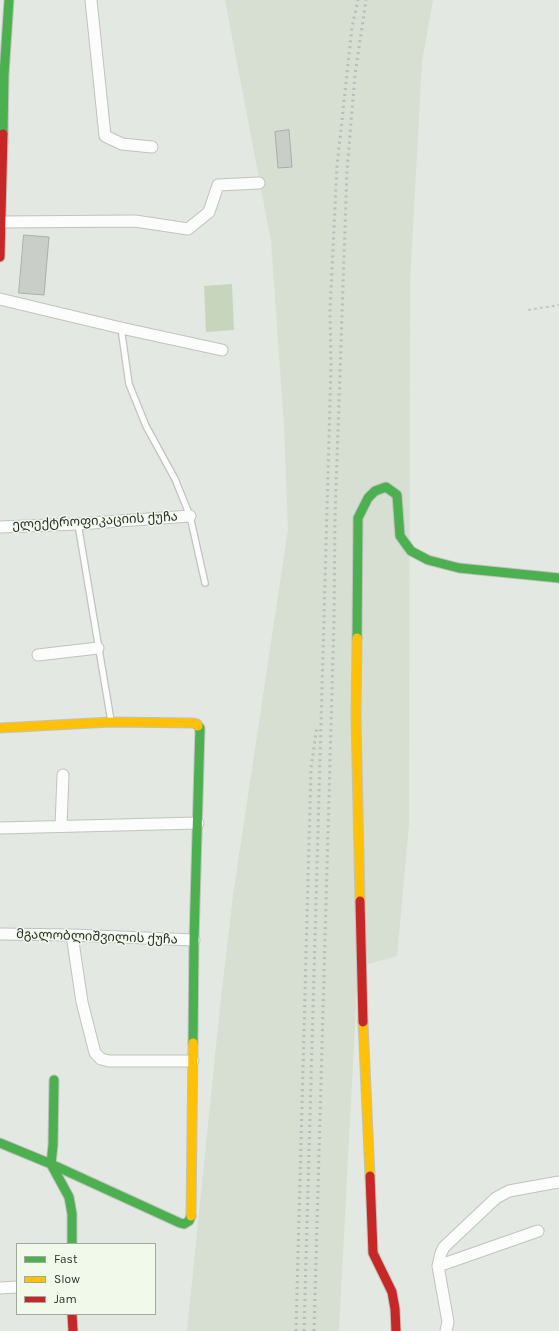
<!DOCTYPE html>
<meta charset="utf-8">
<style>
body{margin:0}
#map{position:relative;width:559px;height:1331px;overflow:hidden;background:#e4e8e2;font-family:Karla,sans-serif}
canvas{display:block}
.legend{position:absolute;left:16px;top:1243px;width:140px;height:72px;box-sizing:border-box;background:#f1f9eb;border:1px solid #a2a89e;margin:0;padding:5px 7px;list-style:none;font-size:12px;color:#2c2f2a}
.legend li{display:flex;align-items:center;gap:8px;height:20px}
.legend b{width:20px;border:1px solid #a2a89e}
</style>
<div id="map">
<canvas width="559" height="1331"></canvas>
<ul class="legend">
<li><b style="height:5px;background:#4caf50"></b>Fast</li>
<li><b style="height:5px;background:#ffc107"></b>Slow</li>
<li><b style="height:5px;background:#c62828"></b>Jam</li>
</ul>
</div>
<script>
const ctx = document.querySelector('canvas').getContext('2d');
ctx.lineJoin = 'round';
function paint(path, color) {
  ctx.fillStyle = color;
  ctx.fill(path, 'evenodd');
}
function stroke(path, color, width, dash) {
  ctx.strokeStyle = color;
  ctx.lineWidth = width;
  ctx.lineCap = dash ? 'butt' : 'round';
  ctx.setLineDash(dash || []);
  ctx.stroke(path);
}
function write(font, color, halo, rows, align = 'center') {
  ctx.font = font + ' Karla,"Noto Sans Georgian",sans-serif';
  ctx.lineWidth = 3;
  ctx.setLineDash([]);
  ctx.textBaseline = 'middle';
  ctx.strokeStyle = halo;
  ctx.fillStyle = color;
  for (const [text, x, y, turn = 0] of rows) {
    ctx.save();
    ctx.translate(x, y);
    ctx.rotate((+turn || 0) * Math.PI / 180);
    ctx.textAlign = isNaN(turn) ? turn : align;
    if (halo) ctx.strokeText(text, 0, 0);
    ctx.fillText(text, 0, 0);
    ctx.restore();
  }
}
const built = new Path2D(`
 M225,0H433L422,62L410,284L409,824L397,956L358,967L339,1331H187L220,1007L233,895L288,529L284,426L271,241Z`);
const green = new Path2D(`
 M232,284L234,330L206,332L204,286Z`);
const building = new Path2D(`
 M289,130L292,167L278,168L275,132Z
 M24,235L49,237L44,295L19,293Z`);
const path = new Path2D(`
 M528,310L559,305`);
const lane = new Path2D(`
 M121,328L129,384L146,426L175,479L190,516L205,583
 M78,524L111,721`);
const street = new Path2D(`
 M91,0L105,136L122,144L152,147
 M1,222L135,221L188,229L209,212L218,185L259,183
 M0,299L121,328L222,350
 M0,527L78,524L190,516
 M38,655L98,648
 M61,826L63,775
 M0,828L198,823
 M0,934L72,935L194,940
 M72,935L82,1002L95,1053L101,1059L109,1061H193
 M438,1266L538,1231
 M0,1288L17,1287
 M446,1331L448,1322L438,1266L441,1253L444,1247L496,1198L509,1191L559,1182`);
const fast = new Path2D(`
 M3,134L4,75L9,0
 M357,638L358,518L368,498L375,491L386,487L397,495L400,536L411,551L428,560L459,568L559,578
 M193,1043L194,940L200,728L198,726
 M0,1143L51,1164L180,1223L184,1224L189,1221L191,1216
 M51,1164L69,1197L72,1214V1244
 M51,1164L53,1145L54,1080`);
const slow = new Path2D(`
 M357,638L356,717L360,901
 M0,728L111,722L192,723L197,724L198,726
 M363,1022L370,1176
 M191,1216L193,1043`);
const jam = new Path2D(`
 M0,257L3,134
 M360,901L363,1022
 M370,1176L373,1253L392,1292L395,1309L396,1331
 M72,1314L73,1331`);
const rail = new Path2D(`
 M296,1331L311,768L317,726
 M304,1331L331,367L330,310L337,166L352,27L358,0
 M314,1331L334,619L335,517L347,170L355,75L366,0`);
const streetNames = [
 ["ელექტროფიკაციის ქუჩა",95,521,-3],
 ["მგალობლიშვილის ქუჩა",97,937,2]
];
paint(built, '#d6dfd1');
paint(green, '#c7d5bd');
paint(building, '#cacec8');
stroke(building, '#aaada8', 1);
stroke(lane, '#c0c3be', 8);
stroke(street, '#c0c3be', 13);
stroke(fast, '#c0c3be', 11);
stroke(slow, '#c0c3be', 11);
stroke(jam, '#c0c3be', 11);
stroke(path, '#c4c7c4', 2, [3, 3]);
stroke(lane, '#fbfcfb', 5.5);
stroke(street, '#fbfcfb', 11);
stroke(fast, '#4caf50', 9);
stroke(slow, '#ffc107', 9);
stroke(jam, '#c62828', 9);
stroke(rail, '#babbba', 3, [2, 4]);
write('13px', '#2c2f2a', '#f1f9eb', streetNames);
</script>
